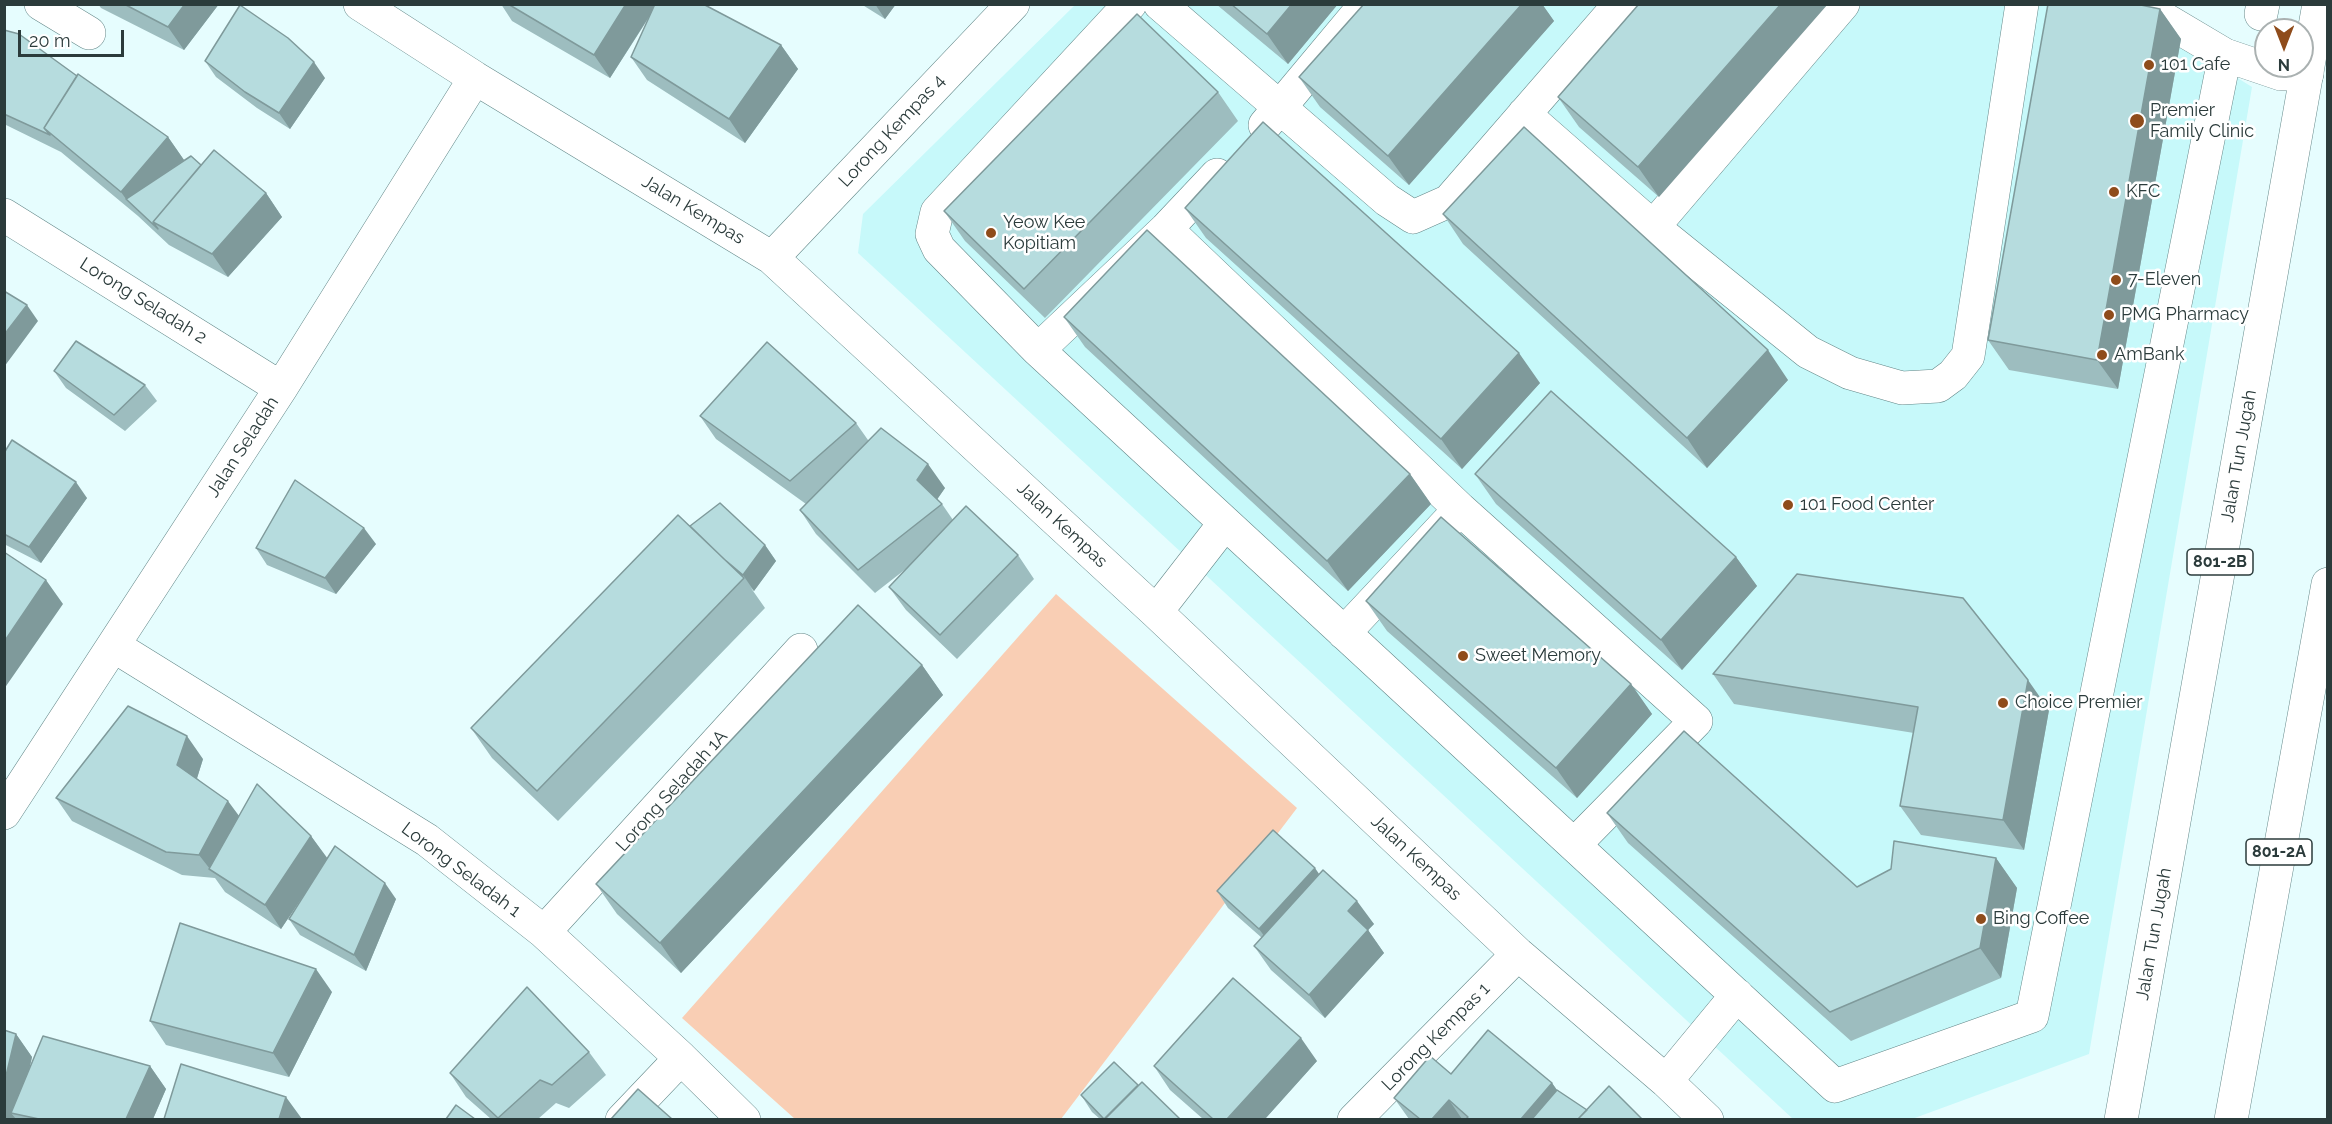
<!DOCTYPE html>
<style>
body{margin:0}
#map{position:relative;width:2332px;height:1124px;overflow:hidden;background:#e6fdfe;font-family:Raleway,sans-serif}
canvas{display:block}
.frame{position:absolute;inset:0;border:6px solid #2b3b3b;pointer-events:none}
.north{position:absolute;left:2254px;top:18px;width:60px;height:60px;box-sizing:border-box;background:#fff;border:2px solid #aab1b1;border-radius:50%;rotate:180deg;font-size:16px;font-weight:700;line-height:24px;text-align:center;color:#2b3b3b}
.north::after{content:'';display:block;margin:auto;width:21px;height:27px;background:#8f4c1b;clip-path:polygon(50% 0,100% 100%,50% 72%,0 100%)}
.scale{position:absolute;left:18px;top:30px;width:106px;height:27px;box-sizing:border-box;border:3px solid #2b3b3b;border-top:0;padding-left:8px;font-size:18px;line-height:21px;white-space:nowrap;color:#2b3b3b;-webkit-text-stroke:4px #fff;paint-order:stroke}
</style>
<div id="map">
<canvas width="2332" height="1124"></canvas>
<div class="frame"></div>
<div class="north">N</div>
<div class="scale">20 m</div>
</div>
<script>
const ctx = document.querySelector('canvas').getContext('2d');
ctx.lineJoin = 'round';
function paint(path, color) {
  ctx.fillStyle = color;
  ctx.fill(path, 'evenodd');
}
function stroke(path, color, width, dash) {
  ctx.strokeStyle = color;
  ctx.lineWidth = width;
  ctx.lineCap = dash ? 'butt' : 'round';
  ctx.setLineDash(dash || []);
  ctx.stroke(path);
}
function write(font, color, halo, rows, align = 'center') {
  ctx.font = font + ' Raleway,sans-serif';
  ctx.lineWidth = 5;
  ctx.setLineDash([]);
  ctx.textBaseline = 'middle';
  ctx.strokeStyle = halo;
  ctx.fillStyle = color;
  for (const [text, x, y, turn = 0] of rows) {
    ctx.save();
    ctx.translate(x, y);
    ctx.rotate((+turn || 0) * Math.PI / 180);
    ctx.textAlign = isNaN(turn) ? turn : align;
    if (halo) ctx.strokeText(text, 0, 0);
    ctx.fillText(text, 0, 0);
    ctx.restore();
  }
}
const built = new Path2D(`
 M1075,5H2121L2252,87L2089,1054L1912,1119H1793L858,253L863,214Z`);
const green = new Path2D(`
 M1056,594L1297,808L1061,1119H795L682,1018Z`);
const minor = new Path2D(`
 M41,4L89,33
 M360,4L475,78L772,258L1156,612L1518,954L1666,1081L1707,1120
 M1130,4L937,212L932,234L939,249L1038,350L1835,1086L2032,1016L2225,55
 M1160,4L1387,200L1413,217L1449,201L1620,4
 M2139,4L2225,55L2281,74H2307
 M2261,14L2263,4
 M1524,114L1653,227L1808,352L1850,373L1902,388L1938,386L1953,375L1968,356L2022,4
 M1265,125L1366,4
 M4,215L281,388
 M1653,227L1843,4
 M1166,229L1460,509
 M772,258L1013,4
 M1038,350L1166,229L1217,175
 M1156,612L1225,523
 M1344,633L1460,509L1696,721L1574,845
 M114,646L427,840L544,932L681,1058L744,1120
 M4,813L281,388L475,78
 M544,932L801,650
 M1666,1081L1737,995
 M622,1120L681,1058
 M1354,1120L1518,954`);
const highway = new Path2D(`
 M2121,1120L2319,4
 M2231,1120L2328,584`);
const wall = new Path2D(`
 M98,4H219L184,50L101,8Z
 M501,4H703L781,45L798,69L745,143L647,80L631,57L648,19L610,78L512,21Z
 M861,4H896L885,19Z
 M1216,4H1338L1288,64Z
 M1364,4H1542L1554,21L1409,185L1320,107L1299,77Z
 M1639,4L1659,197L1579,127L1558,97Z
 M2160,9L2181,39L2118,389L2009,370L1988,340Z
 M4,30L77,76L168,137L184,160L201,165L266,193L282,217L228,277L169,245L138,216L61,152L4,124Z
 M205,61L325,78L290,129L257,108L216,77Z
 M1218,92L1238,121L1045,318L965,241L944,211Z
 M1185,208L1540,383L1462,469L1206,238Z
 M1443,214L1788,380L1707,468L1463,244Z
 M1064,317L1410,474L1431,504L1348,591L1085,347Z
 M54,371L145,385L157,401L125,431L66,388Z
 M700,416L856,423L868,440L945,488L937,499L942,504L953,520L1018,555L1034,579L957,659L906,610L889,587L907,568L875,593L816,534L800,510L806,504L716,439Z
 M4,453L87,498L41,563L4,544Z
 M1475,474L1736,557L1757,586L1682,670L1496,504Z
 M690,526L765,545L776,561L754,591L751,588L765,608L558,821L492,758L471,728Z
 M376,544L336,594L267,565L256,548Z
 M1366,601L1631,684L1652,714L1577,798L1387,631Z
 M922,665L943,695L681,973L617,914L596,884Z
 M1713,674L2049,710L2024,850L1921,835L1900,806L1914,733L1734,704Z
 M203,759L197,778L239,816L311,836L327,859L396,899L366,971L300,935L289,919L319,872L281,929L225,892L215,878L182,875L72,821L56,798Z
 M1607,813L1857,887L1891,869L1996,858L2017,888L2001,978L1851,1041L1628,843Z
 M1319,874L1374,924L1368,930L1384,953L1325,1018L1271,970L1254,946L1262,938L1228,908L1217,891Z
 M332,992L289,1077L166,1045L150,1021Z
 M16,1034L32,1057L30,1066H150L166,1089L153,1119H4Z
 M589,1052L606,1075L569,1108L556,1103L538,1119H491L466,1097L450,1073Z
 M1317,1061L1265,1119H1203L1170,1090L1154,1066Z
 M1451,1074L1552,1083L1557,1090L1587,1110L1642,1119H1409L1394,1098Z
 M1139,1086L1180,1119H1100L1092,1112L1081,1095Z`);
const shadedWall = new Path2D(`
 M185,4H219L184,50L168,27Z
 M626,4H657L610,78L594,55Z
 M875,4H896L885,19Z
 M1292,4H1338L1288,64L1267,34Z
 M1522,4H1542L1554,21L1409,185L1388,156Z
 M1781,4H1828L1659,197L1638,167Z
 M2160,9L2181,39L2118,389L2097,360Z
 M781,45L798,69L745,143L729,119Z
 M314,62L325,78L290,129L279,113Z
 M168,137L184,160L126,199L121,192Z
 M266,193L282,217L228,277L212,254Z
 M27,305L38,321L4,367V335Z
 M1768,350L1788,380L1707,468L1687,438Z
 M1519,353L1540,383L1462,469L1441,439Z
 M928,464L945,488L934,504L917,480Z
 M1410,474L1431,504L1348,591L1327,561Z
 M76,482L87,498L41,563L29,547Z
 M364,528L376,544L336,594L325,578Z
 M765,545L776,561L754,591L743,575Z
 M1736,557L1757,586L1682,670L1661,640Z
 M46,580L63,604L4,689V642Z
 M922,665L943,695L681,973L660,943Z
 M2028,680L2049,710L2024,850L2003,820Z
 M1631,684L1652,714L1577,798L1556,768Z
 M187,736L203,759L194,788L177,765Z
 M228,801L245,824L210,869L199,855Z
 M311,836L328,859L281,929L265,905Z
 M1996,858L2017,888L2001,978L1980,948Z
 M1315,868L1326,884L1271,945L1259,929Z
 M385,883L396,899L366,971L354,955Z
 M1357,901L1374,924L1368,930L1384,953L1325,1018L1309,995L1348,911Z
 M316,969L332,992L289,1077L273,1053Z
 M16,1034L32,1057L19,1115L11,1113L16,1119H4V1084Z
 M1301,1038L1317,1061L1265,1119H1227Z
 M150,1066L166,1089L153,1119H126Z
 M1552,1083L1568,1106L1557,1119H1521Z
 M286,1097L302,1119H279Z
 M1449,1100L1462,1119H1432Z`);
const building = new Path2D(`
 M124,4H185L168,27Z
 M508,4H626L594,55Z
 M655,4H703L781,45L729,119L631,57Z
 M1231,4H1292L1267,34Z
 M1364,4H1522L1388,156L1299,77Z
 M1639,4H1781L1638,167L1558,97Z
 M2048,4H2136L2160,9L2097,360L1988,340Z
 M240,5L288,38L314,62L279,113L245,92L205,61Z
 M1137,14L1218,92L1024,289L944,211Z
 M4,30L19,34L77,76L44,128L50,135L4,114Z
 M78,74L168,137L121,192L44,128Z
 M1263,122L1519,353L1441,439L1185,208Z
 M1524,127L1768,350L1687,438L1443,214Z
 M214,150L266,193L212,254L153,222Z
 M191,156L201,165L153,222L158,229L126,199Z
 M1147,230L1410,474L1327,561L1064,317Z
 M4,291L27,305L4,335Z
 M76,341L145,385L114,415L54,371Z
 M767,342L856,423L790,481L700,416Z
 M1551,391L1736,557L1661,640L1475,474Z
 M881,428L928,464L917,480L942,504L858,570L800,510Z
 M12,440L76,482L29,547L4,534V453Z
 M295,480L364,528L325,578L256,548Z
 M720,503L765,545L743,575L724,559L690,526Z
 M966,506L1018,555L940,635L889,587Z
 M678,515L744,578L537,791L471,728Z
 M1441,517L1631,684L1556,768L1366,601Z
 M4,552L46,580L4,642Z
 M1797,574L1963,598L2028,680L2003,820L1900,806L1918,707L1713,674Z
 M858,605L922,665L660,943L596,884Z
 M128,706L187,736L177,765L228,801L199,855L166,852L56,798Z
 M1684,731L1857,887L1891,869L1894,841L1996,858L1980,948L1830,1012L1607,813Z
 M257,784L311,836L265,905L209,869Z
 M1273,830L1315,868L1259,929L1217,891Z
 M335,846L385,883L354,955L289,919Z
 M1323,870L1357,901L1348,911L1368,930L1309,995L1254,946Z
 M180,923L316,969L273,1053L150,1021Z
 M1233,978L1301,1038L1227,1119H1213L1154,1066Z
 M527,987L589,1052L552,1085L540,1080L498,1118L450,1073Z
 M4,1030L16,1034L4,1084Z
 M1488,1030L1552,1083L1521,1119H1466L1468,1117L1449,1100L1432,1119H1420L1394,1098L1430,1056L1451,1074Z
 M43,1036L150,1066L126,1119H39L11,1113Z
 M1114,1062L1138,1085L1104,1119L1081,1095Z
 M181,1064L286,1097L279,1119H164Z
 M1142,1082L1180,1119H1105Z
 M1609,1086L1642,1119H1578Z
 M638,1089L672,1119H611Z
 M1557,1090L1587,1110L1578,1119H1532Z
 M456,1105L475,1119H446Z`);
const markers = [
 [2149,65,6,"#8f4c1b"],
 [2137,121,8,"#8f4c1b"],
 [2114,192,6,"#8f4c1b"],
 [991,233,6,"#8f4c1b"],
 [2116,280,6,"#8f4c1b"],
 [2109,315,6,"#8f4c1b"],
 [2102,355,6,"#8f4c1b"],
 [1788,505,6,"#8f4c1b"],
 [1463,656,6,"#8f4c1b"],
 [2003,703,6,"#8f4c1b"],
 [1981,919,6,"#8f4c1b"]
];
const shields = [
 [2220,562,66],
 [2279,852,66]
];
const shieldNames = [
 ["801-2B",2220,562],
 ["801-2A",2279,852]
];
const poiNames = [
 ["101 Cafe",2161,65],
 ["Premier",2150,111],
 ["Family Clinic",2150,132],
 ["KFC",2126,192],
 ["Yeow Kee",1003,223],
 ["Kopitiam",1003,244],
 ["7-Eleven",2128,280],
 ["PMG Pharmacy",2121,315],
 ["AmBank",2114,355],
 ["101 Food Center",1800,505],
 ["Sweet Memory",1475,656],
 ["Choice Premier",2015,703],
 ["Bing Coffee",1993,919]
];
const streetNames = [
 ["Lorong Kempas 4",892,131,-47],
 ["Jalan Kempas",693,210,31],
 ["Lorong Seladah 2",143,301,32],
 ["Jalan Seladah",243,447,-57],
 ["Jalan Tun Jugah",2239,456,-80],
 ["Jalan Kempas",1062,525,43],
 ["Lorong Seladah 1A",672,791,-48],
 ["Jalan Kempas",1416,858,43],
 ["Lorong Seladah 1",461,870,37],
 ["Jalan Tun Jugah",2154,934,-80],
 ["Lorong Kempas 1",1436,1037,-45]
];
paint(built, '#c7f9fa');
paint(green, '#f9ceb4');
stroke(minor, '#638788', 34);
stroke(highway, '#638788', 34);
stroke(minor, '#fff', 33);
stroke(highway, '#fff', 33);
paint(wall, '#9dbdbf');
paint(shadedWall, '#7f9a9b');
paint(building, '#b6dcde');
stroke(building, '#7f9a9b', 1.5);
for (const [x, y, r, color] of markers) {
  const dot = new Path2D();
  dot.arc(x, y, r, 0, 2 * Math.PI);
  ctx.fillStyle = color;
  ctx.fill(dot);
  stroke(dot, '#fff', 2);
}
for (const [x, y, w] of shields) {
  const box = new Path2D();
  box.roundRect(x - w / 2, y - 13, w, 26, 4.5);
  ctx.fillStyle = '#fff';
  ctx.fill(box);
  stroke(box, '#2b3b3b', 1.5);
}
write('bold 16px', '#2b3b3b', null, shieldNames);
write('18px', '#2b3b3b', '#fff', poiNames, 'left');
write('18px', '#2b3b3b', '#fff', streetNames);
</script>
